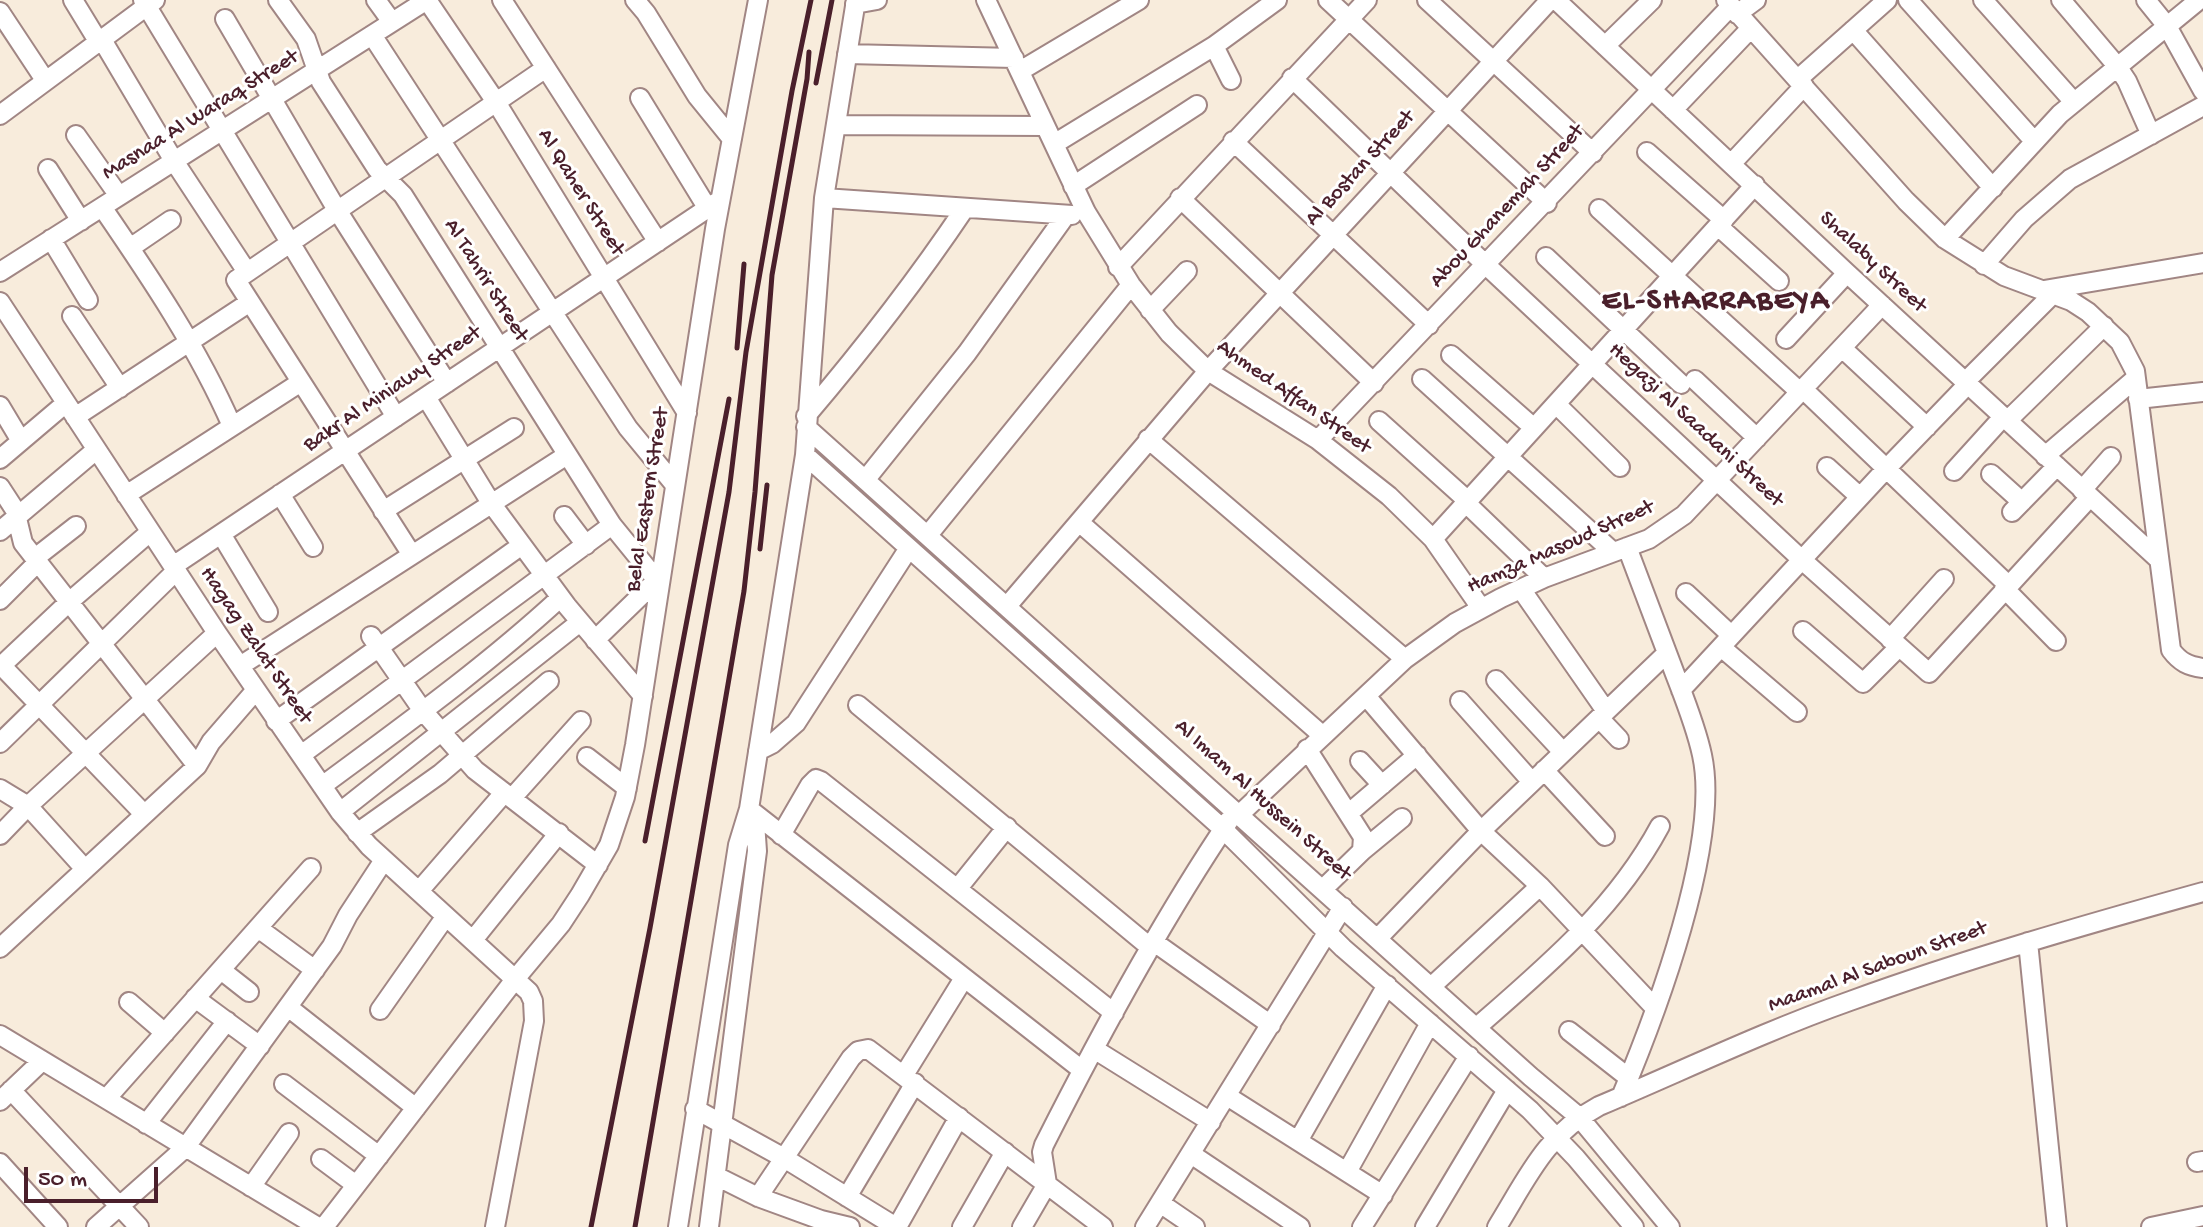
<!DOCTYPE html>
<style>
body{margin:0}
#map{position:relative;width:2203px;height:1227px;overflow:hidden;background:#f8ecdc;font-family:"Gochi Hand",sans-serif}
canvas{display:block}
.scale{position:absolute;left:24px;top:1167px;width:134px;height:36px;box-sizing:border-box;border:4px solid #4a1f2b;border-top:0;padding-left:10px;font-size:24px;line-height:28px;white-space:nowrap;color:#4a1f2b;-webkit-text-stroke:6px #fff;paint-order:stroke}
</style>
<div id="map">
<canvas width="2203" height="1227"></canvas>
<div class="scale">50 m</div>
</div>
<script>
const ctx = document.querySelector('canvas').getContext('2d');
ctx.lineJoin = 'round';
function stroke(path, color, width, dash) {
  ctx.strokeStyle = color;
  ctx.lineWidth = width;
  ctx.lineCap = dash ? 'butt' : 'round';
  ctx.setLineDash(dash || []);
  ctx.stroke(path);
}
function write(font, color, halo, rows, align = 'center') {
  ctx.font = font + ' "Gochi Hand",sans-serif';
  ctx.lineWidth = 6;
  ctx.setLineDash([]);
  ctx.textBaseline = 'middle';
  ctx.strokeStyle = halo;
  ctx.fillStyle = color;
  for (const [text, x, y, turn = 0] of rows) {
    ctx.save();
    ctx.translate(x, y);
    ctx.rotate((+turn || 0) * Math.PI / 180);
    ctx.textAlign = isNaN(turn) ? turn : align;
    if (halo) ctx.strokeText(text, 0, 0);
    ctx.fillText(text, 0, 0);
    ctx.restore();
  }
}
const minor = new Path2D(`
 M73,0L98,41
 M143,0L396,417
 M278,0L306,39L321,82L377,169L403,195L612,525L660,584
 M376,0L392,22
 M427,0L496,102L687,413
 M502,0L658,242
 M635,0L646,13L697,96L732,139
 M986,0L1086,212L1131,285L1169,333L1208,371L1318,440L1389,496L1433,539L1481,608
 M1328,0L1547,203
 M1427,0L1593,153
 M1556,0L1847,273L2158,559
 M1726,0L1906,201L1945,239L2004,276L2071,301L2088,312L2120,342L2135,371L2171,650C2180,662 2188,666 2203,668
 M1908,0L2034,141
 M1983,0L2073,101
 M2061,0L2117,66L2127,81L2151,135
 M2146,0L2167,26L2203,91
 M855,4L877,0
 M0,12L45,80
 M1737,14L1756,0
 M225,19L337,210L447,383
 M1853,30L1993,188
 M372,35L628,428L675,485
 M101,38L174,161L247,272
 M1214,46L1231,80
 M1605,46L1652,0
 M847,54L1014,58
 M1020,71L1139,0
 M1292,78L1486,265L1801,559L1929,673L2090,497
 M1798,79L1887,0
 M640,98L708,209
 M1673,110L1751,28
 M0,115L155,0
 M836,125L1045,126
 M76,135L119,196
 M1233,141L1429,325
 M1054,144L1214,46L1277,0
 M1647,152L1724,220
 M1731,164L1804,86
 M48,169L81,221
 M1073,186L1197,105
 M824,198L1072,215
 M1180,198L1374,383
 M102,207C150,277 198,348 232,426
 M1599,209L1800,392
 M1718,226L1779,281
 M51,239L88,300
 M1945,239L2060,114L2199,0
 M130,248L171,220
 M1546,257L1681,384
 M1984,265L2024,219L2070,179L2203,106
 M1118,267L1367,0
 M0,272L427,0
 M2044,290L2203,263
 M0,302L217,633L340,812L369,846L529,992L533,1001L534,1021L495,1227
 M1150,310L1187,271
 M72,316L120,388
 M1786,339L1847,273
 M1842,348L1927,427
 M1451,355L1534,428
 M1422,379L1613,552
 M1695,380L1757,438
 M1965,382L2053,294
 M1803,389L2007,584
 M426,397L491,503L567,606L643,696
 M2138,399L2203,392
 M1556,404L1620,467
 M0,406L21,441
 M806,416C863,349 916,281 965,208
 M75,417L250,302
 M1379,421L1468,501
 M2007,421L2104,326
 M806,427L1531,1077L1579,1117L1670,1227
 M1148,439L1405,659
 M1318,440L1731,6
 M805,455L1223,829L1343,948L1530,1110L1576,1158L1634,1227
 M2045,456L2136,378
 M0,459L66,403
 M1827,467L1860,497
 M1954,471L2003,417
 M1991,474L2022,502
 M866,479L967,353L1066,215
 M0,487L15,510L23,543L197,766
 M2082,490L2111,457
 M280,494L313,547
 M126,495L301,382
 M1466,503L1544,578
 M383,511L514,428
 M2012,512L2057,466
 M564,516L586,545
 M1079,522L1322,735
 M0,531L96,450
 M221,534L268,612
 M928,535L1131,285
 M1433,539L1755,185
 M412,555L236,280L546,68
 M35,558L76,526
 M173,566L720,200
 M2004,588L2056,641
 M1521,589L1606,711
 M1686,593L1731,635
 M0,600L38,562
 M1008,605L1208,371L1550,0
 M1803,631L1863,683L1899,647
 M371,636L423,711L475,770L598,865
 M1890,639L1944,579
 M595,640L657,580
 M1721,647L1797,712
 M0,664L144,814
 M240,666L567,455
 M0,667L69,602L150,532
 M1496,680L1563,752
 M1681,690L1886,469L1968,384
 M1366,696L1481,831L1540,886L1655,1008
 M1460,701L1532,782
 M858,705L1151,948
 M1599,718L1619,739
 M276,721L522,545
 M0,743L176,571
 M1307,749L1363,837L1362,851L1323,889
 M758,751L772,744L796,723L909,548
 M301,755L612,525
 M587,757L627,788
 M1360,761L1382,785
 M1544,770L1605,836
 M322,786C403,726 485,667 560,598
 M0,789L28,806L84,868
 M512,798L581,721
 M749,809L1082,1070
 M340,812L580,622
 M1349,813L1417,755
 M1240,814L1405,659L1455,623L1501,598L1544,578L1649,539L1684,515L1882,305
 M357,833L440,774L549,681
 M0,835L28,806L217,633
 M781,835L810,785L816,779L821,781L1114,1013
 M1362,851L1402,818
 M958,888L1007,827
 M419,891L504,793
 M258,928L315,970
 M1378,938L1481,831L1667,653
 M473,940L559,833
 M1154,942L1271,1025
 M2028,942L2057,1227
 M0,948L197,766L211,742L256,690
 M221,970L249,992
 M1432,986L1540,886
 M195,998L260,1046
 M129,1002L165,1033
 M288,1007L416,1108
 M380,1010L446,916
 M1477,1027C1547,966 1616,908 1660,826
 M1569,1031L1629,1078
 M0,1035L318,1227
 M1094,1049L1211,1122
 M904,1075L964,978
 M284,1084L379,1156
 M11,1090L139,1227
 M1227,1096L1383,1195
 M1621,1097C1656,1014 1721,842 1702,755C1696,727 1685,700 1675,674C1659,632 1643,589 1627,547
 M106,1099L311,868
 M0,1101L42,1061
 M695,1109L784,1158L896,1227
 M146,1124L227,1021
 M1298,1141L1387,985
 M1191,1154L1300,1227
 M321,1159L356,1185
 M2197,1162L2203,1161
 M0,1163L58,1227
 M1347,1172L1430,1023
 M716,1176L758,1197L821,1220L850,1227
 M251,1187L289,1133
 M758,1197L851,1058L858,1051L868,1049L1103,1227
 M847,1197L915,1083
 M1160,1203L1195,1227
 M96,1227L185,1148L332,946L348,915L384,860
 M324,1227L516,978L561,924L580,895L609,845L625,797L635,745L715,229L758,0
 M678,1227L738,845L749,809L805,455L824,198L856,0
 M709,1227L757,851L755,822L749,809
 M897,1227L959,1117
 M962,1227L1005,1152
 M1022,1227L1047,1184L1042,1152L1044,1145C1100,1034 1160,923 1230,819
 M1145,1227L1343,907
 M1362,1227L1469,1056
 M1425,1227L1507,1090
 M1497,1227C1528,1177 1545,1135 1599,1106C1682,1071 1765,1031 1850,1001C1966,959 2084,925 2203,892
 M2151,1227L2203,1216`);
const rail = new Path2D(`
 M816,83L832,0
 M737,348L744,264
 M760,549L767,485
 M645,841L729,399
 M591,1227L650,928L729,492L746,352L792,91L811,0
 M635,1227L744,591L755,492L772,275L807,79L809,52`);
const streetNames = [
 ["Masnaa Al Waraq Street",201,116,-32],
 ["Al Bostan Street",1361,169,-47],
 ["Al Qaher Street",580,193,58],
 ["Abou Ghanemah Street",1508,207,-47],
 ["Shalaby Street",1872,263,43],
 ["Al Tahrir Street",485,281,58],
 ["Bakr Al Miniawy Street",393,390,-34],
 ["Ahmed Affan Street",1293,398,35],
 ["Hegazi Al Saadani Street",1695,426,43],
 ["Belal Eastern Street",649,500,-81],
 ["Hamza Masoud Street",1561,548,-24],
 ["Hagag Zalat Street",255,646,56],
 ["Al Imam Al Hussein Street",1262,801,42],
 ["Maamal Al Saboun Street",1878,968,-20]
];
const districtNames = [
 ["EL-SHARRABEYA",1716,303]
];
stroke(minor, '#a18684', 22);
stroke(minor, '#fff', 18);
stroke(rail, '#4a1f2b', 5);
write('22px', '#4a1f2b', '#fff', streetNames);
ctx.letterSpacing = '2px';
write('bold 30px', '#4a1f2b', '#fff', districtNames);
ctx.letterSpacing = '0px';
</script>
